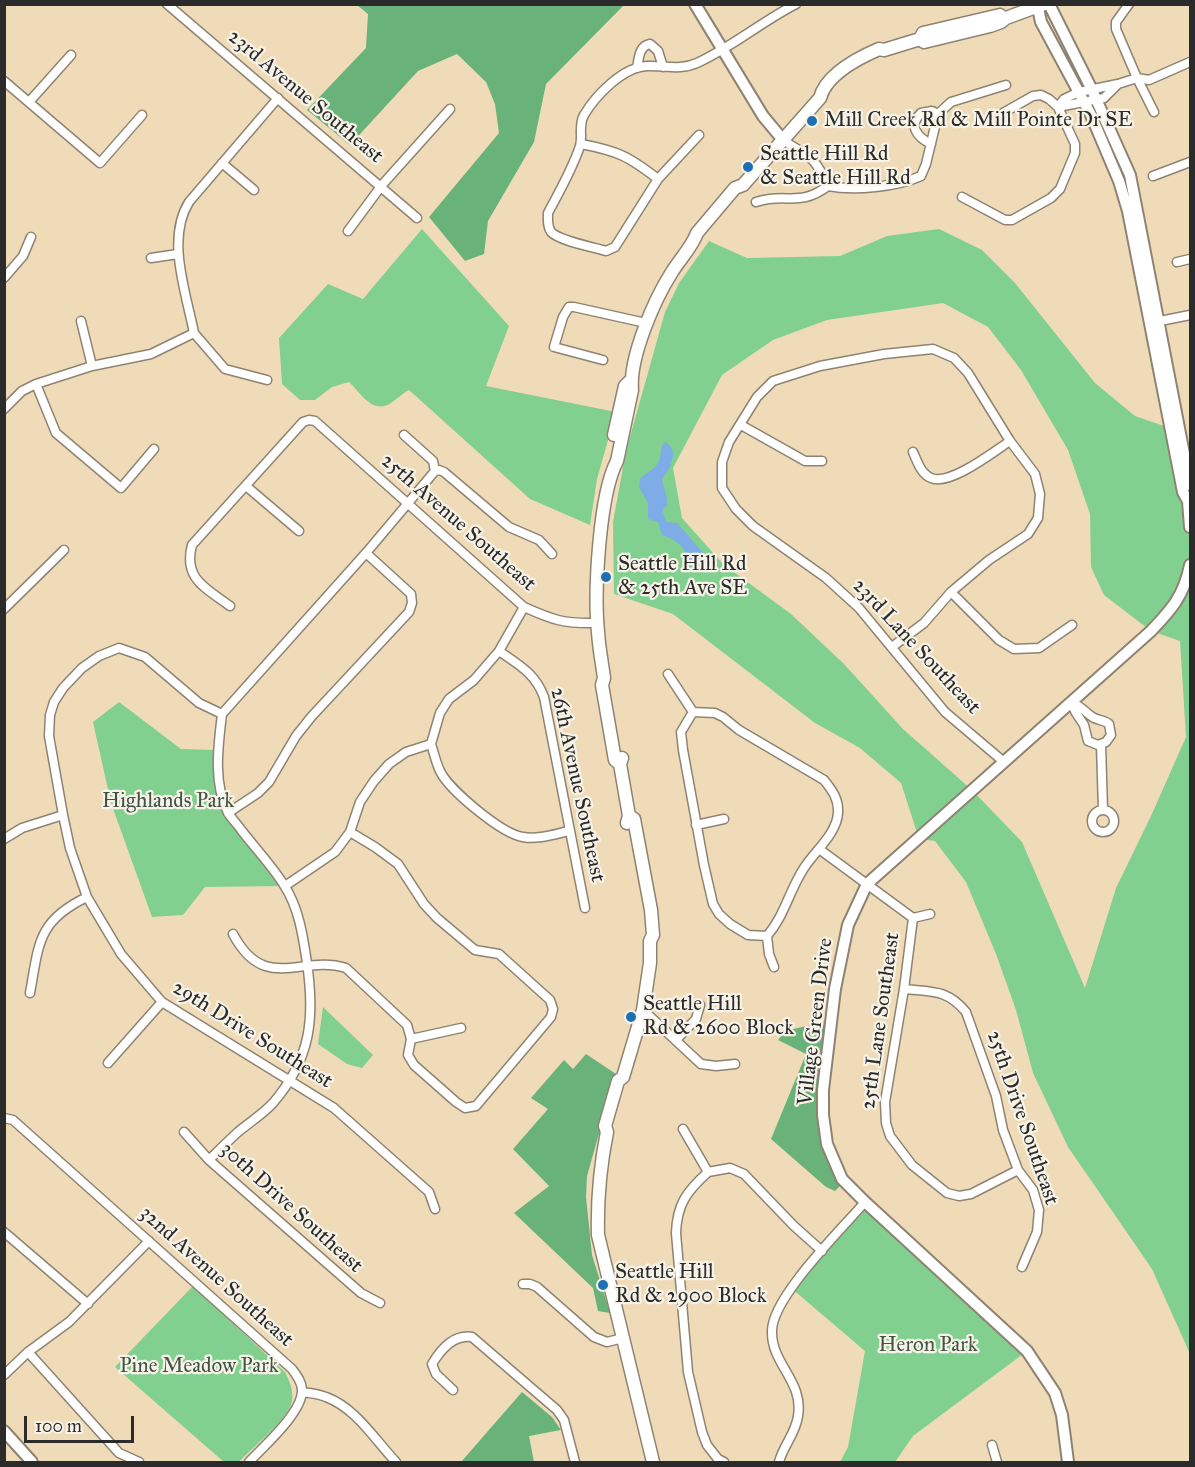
<!DOCTYPE html>
<style>
body{margin:0}
#map{position:relative;width:1195px;height:1467px;overflow:hidden;background:#f0dbb9;font-family:"IM FELL Great Primer",serif}
canvas{display:block}
.frame{position:absolute;inset:0;border:6px solid #2b2b2b;pointer-events:none}
.scale{position:absolute;left:24px;top:1416px;width:110px;height:27px;box-sizing:border-box;border:3px solid #2b2b2b;border-top:0;padding-left:8px;font-size:18px;line-height:21px;white-space:nowrap;color:#2b2b2b;-webkit-text-stroke:4px #f7f3e8;paint-order:stroke}
</style>
<div id="map">
<canvas width="1195" height="1467"></canvas>
<div class="frame"></div>
<div class="scale">100 m</div>
</div>
<script>
const ctx = document.querySelector('canvas').getContext('2d');
ctx.lineJoin = 'round';
function paint(path, color) {
  ctx.fillStyle = color;
  ctx.fill(path, 'evenodd');
}
function stroke(path, color, width, dash) {
  ctx.strokeStyle = color;
  ctx.lineWidth = width;
  ctx.lineCap = dash ? 'butt' : 'round';
  ctx.setLineDash(dash || []);
  ctx.stroke(path);
}
function write(font, color, halo, rows, align = 'center') {
  ctx.font = font + ' "IM FELL Great Primer",serif';
  ctx.lineWidth = 4.5;
  ctx.setLineDash([]);
  ctx.textBaseline = 'middle';
  ctx.strokeStyle = halo;
  ctx.fillStyle = color;
  for (const [text, x, y, turn = 0] of rows) {
    ctx.save();
    ctx.translate(x, y);
    ctx.rotate((+turn || 0) * Math.PI / 180);
    ctx.textAlign = isNaN(turn) ? turn : align;
    if (halo) ctx.strokeText(text, 0, 0);
    ctx.fillText(text, 0, 0);
    ctx.restore();
  }
}
const green = new Path2D(`
 M422,229L509,326L486,386L616,412L597,479L590,525L530,499L409,390C401,394 393,404 384,406C370,410 358,390 349,382L332,387L315,400H300L282,384L279,338L328,284L363,299Z
 M939,229L982,250L1015,283L1095,383L1135,416L1170,428L1190,500V1354L1152,1269L1068,1147L1033,1073L1016,1010L996,954L966,882L935,841L919,839L901,783L860,748L815,723L673,614L614,594L613,522L626,451L665,312L679,283L709,241L747,258L840,256L887,236ZM943,303L988,327L1021,370L1068,450L1090,514L1091,567L1104,595L1151,631L1180,641L1186,737L1151,816L1116,888L1085,988L1022,842L972,790L903,729L844,664L791,614L723,564L682,518L673,468L722,375L773,340L827,320Z
 M119,702L181,749L217,750L228,813L285,886L205,887L183,915L152,917L111,803L93,722Z
 M323,1007L373,1055L362,1068L347,1064L318,1044Z
 M865,1202L1027,1351L913,1436L895,1462H840L848,1447L865,1351L791,1288Z
 M193,1286L285,1372C290,1382 295,1393 291,1405C284,1422 252,1448 239,1462H224L115,1367Z`);
const forest = new Path2D(`
 M357,5H624L546,84L534,142L488,221L484,254L465,261L429,217L499,133L495,104L486,82L457,54L418,71L350,145L307,110L366,48L368,14Z
 M832,1020L823,1115L842,1179L839,1187L835,1191L826,1187L771,1139L806,1054L778,1040L785,1031Z
 M586,1054L616,1074L587,1176L586,1197L592,1255L610,1313L598,1311L593,1288L514,1213L549,1186L513,1149L548,1109L531,1098L564,1060L573,1069Z
 M522,1392L552,1417L561,1430L529,1436L534,1462H461Z`);
const water = new Path2D(`
 M665,442C680,450 671,468 662,479L667,499V506L664,507L663,512L666,522L677,523L705,555V560L700,566L693,568C691,565 690,562 689,559C684,546 675,539 662,535L658,522L648,519V503L639,487L640,479C646,472 655,470 659,461C662,454 659,448 665,442Z`);
const minor = new Path2D(`
 M167,4L417,218
 M1129,4L1116,22V29L1137,78L1154,112
 M637,68C639,58 639,46 650,44L658,51L663,67
 M4,81L100,163L142,115
 M29,102L71,55
 M1058,107L1064,99L1079,92L1118,84L1137,78L1149,80L1190,62
 M1058,107L1104,98L1117,85
 M699,135L658,179L615,247L606,251C593,247 560,241 551,232C547,226 548,220 548,213C559,192 572,170 580,146C583,136 578,126 584,115C596,95 623,67 647,66C665,65 679,71 697,63C732,47 761,22 796,4
 M783,140C810,158 814,155 828,186
 M581,144C618,151 628,156 658,179
 M931,144C917,137 908,126 921,113L932,111L938,114
 M222,163L254,190
 M1153,176L1190,162
 M828,186C854,191 897,187 921,176L926,164L938,114L951,102L1006,85
 M962,197L1005,220H1012L1051,198L1060,189L1075,153V144L1058,107L1049,99L1041,95L1033,96L1003,113
 M756,202C787,192 798,208 828,186
 M348,231L382,185L450,109
 M151,258L178,254
 M1177,262L1190,259
 M4,278L23,256L31,237
 M81,321L92,366
 M1160,321L1190,315
 M194,333L225,369L267,380
 M603,360L554,347L563,317L569,307H574L646,323
 M36,384L56,433L121,488L154,449
 M4,409L22,391L36,384L92,366L151,354L194,333C186,292 166,239 189,202L278,98
 M741,425L805,461H822
 M404,435L433,461L435,471
 M913,452C917,461 921,474 931,478C950,486 993,452 1010,441
 M246,486L299,531
 M951,592L999,640L1014,649L1039,648L1072,625
 M230,606C206,588 183,579 192,545L303,422L309,420L315,421L524,607C553,620 564,624 597,623
 M4,609L64,550
 M892,647L924,623L951,592L989,560L1028,534L1038,518L1040,494L1035,474L1010,441L968,373L954,358L933,349L884,354L820,366L773,381L757,397L729,442L722,462V488L736,509L753,526L826,578L859,608L945,712L1004,762
 M499,651C519,665 535,673 544,697L585,908
 M668,674L693,712
 M1071,702C1081,706 1084,711 1091,716C1097,721 1103,719 1109,724L1111,735L1106,742L1098,745L1088,741L1084,725L1076,713Z
 M693,712L715,713L723,717L739,730L824,780C832,790 839,799 838,813C837,833 815,851 804,868C789,891 785,915 767,936
 M693,712L681,732L683,750L704,865L713,904L719,914L730,924L748,935L767,936
 M222,714L199,703L145,657L119,648L99,656L82,668L63,688L54,702L50,715L49,736L63,815L70,848L87,897L121,954L162,1002L334,1108L429,1192L435,1209
 M431,744C434,753 436,763 440,771C449,790 502,834 523,837C537,840 555,834 569,831
 M431,744L440,713L449,699L474,680L499,651L524,607
 M1101,745L1103,810
 M1092 821a11 11 0 1 1 22 0a11 11 0 1 1-22 0Z
 M228,813L258,793L269,782L296,736L312,716L409,612L412,603L411,594L366,553
 M696,825L724,819
 M4,839L22,828L63,815
 M819,849L913,918L904,989L885,1102L886,1123L890,1136L912,1165L947,1193L959,1196L971,1194L1018,1170
 M285,886L335,852L350,832L360,802L374,781L389,764L406,752L431,744
 M913,918L930,914
 M233,934C265,994 301,954 346,968L407,1025L411,1039L408,1055L414,1065L456,1102L465,1108L476,1106L551,1017L553,1009L550,1000L499,954L475,950L437,918L424,904L398,864L375,847L350,832
 M767,936L769,954L774,967
 M904,989C932,992 947,989 966,1012L996,1096L1003,1130L1018,1170L1033,1190L1039,1210L1037,1232L1022,1267
 M30,993C39,944 37,921 87,897
 M643,1010L701,1064L716,1066L735,1064
 M411,1039L461,1028
 M676,1040L696,1019L700,1005
 M108,1063L162,1002
 M4,1118L13,1120L292,1369C297,1376 302,1382 302,1390C303,1412 263,1447 249,1462
 M683,1129L708,1172L730,1168L744,1174L794,1226L822,1251
 M184,1132L209,1160L361,1293L380,1303
 M209,1160C218,1151 228,1141 238,1132C250,1122 263,1114 273,1103C311,1059 315,1018 307,963C303,936 299,908 284,885C272,866 256,849 242,831C238,825 232,819 228,813C213,783 218,747 222,714L366,553L435,471L439,470L444,472L509,527L539,540L552,554
 M708,1172C687,1191 677,1204 676,1233L688,1372L702,1432L707,1445L718,1459L724,1462
 M4,1232L88,1304
 M523,1284H530L537,1287L594,1337L607,1342L623,1338
 M28,1352L119,1453L139,1462
 M4,1375L28,1352L69,1322L149,1241
 M453,1390L436,1374L432,1364C441,1349 454,1334 472,1337L557,1410L564,1420L575,1462
 M302,1392C310,1393 319,1394 326,1397C356,1408 375,1440 396,1462
 M992,1445L997,1462
 M779,1462C783,1446 796,1433 798,1416C804,1381 771,1364 772,1331C772,1297 842,1229 865,1202`);
const tertiary = new Path2D(`
 M695,4L763,116L783,140
 M1049,4L1092,90L1130,175L1190,485
 M1038,8L1041,22L1091,115L1119,181L1128,211L1183,492L1188,501L1190,527
 M4,1431L32,1462
 M1068,1462L1062,1415L1055,1393L1027,1351L865,1202L842,1179L827,1144L823,1115V1090L835,989L848,925L867,884L1151,631C1171,610 1184,596 1190,565`);
const secondary = new Path2D(`
 M920,39L923,33L1000,15
 M614,435L625,386L631,380
 M622,758L620,764L629,816L627,823
 M620,764L615,760L602,685L604,678C602,663 599,648 598,632C594,593 599,495 617,461L632,390C629,358 654,300 672,272C680,259 692,247 697,233L735,188L743,185L820,98C826,75 858,58 879,49L884,50L920,39L924,42L990,26L1001,22L1006,18L1044,4
 M629,816L634,819L651,910L653,935L650,941V963L643,1010L623,1077L618,1081L605,1126L607,1132C600,1167 597,1199 598,1235L653,1462`);
const markers = [
 [812,121,6,"#1f6fb2"],
 [748,167,6,"#1f6fb2"],
 [606,577,6,"#1f6fb2"],
 [631,1017,6,"#1f6fb2"],
 [603,1285,6,"#1f6fb2"]
];
const streetNames = [
 ["23rd Avenue Southeast",305,97,40],
 ["25th Avenue Southeast",458,523,41],
 ["23rd Lane Southeast",916,647,47],
 ["26th Avenue Southeast",577,785,78],
 ["25th Lane Southeast",881,1021,-82],
 ["Village Green Drive",816,1022,-83],
 ["29th Drive Southeast",252,1035,32],
 ["25th Drive Southeast",1022,1118,71],
 ["30th Drive Southeast",291,1208,42],
 ["32nd Avenue Southeast",216,1277,42]
];
const poiNames = [
 ["Mill Creek Rd & Mill Pointe Dr SE",824,121],
 ["Seattle Hill Rd",760,155],
 ["& Seattle Hill Rd",760,179],
 ["Seattle Hill Rd",618,565],
 ["& 25th Ave SE",618,589],
 ["Seattle Hill",643,1005],
 ["Rd & 2600 Block",643,1029],
 ["Seattle Hill",615,1273],
 ["Rd & 2900 Block",615,1297]
];
const parkNames = [
 ["Highlands Park",168,802],
 ["Heron Park",928,1346],
 ["Pine Meadow Park",199,1367]
];
paint(green, '#82d090');
paint(forest, '#69b27a');
paint(water, '#7eace7');
stroke(minor, '#8e8372', 11);
stroke(tertiary, '#8e8372', 14);
stroke(secondary, '#8e8372', 15);
stroke(minor, '#fff', 8);
stroke(tertiary, '#fff', 10);
stroke(secondary, '#fff', 12);
for (const [x, y, r, color] of markers) {
  const dot = new Path2D();
  dot.arc(x, y, r, 0, 2 * Math.PI);
  ctx.fillStyle = color;
  ctx.fill(dot);
  stroke(dot, '#f7f3e8', 2);
}
write('21px', '#2b2b2b', '#f7f3e8', streetNames);
write('21px', '#2b2b2b', '#f7f3e8', poiNames, 'left');
write('21px', '#415444', '#f7f3e8', parkNames);
</script>
